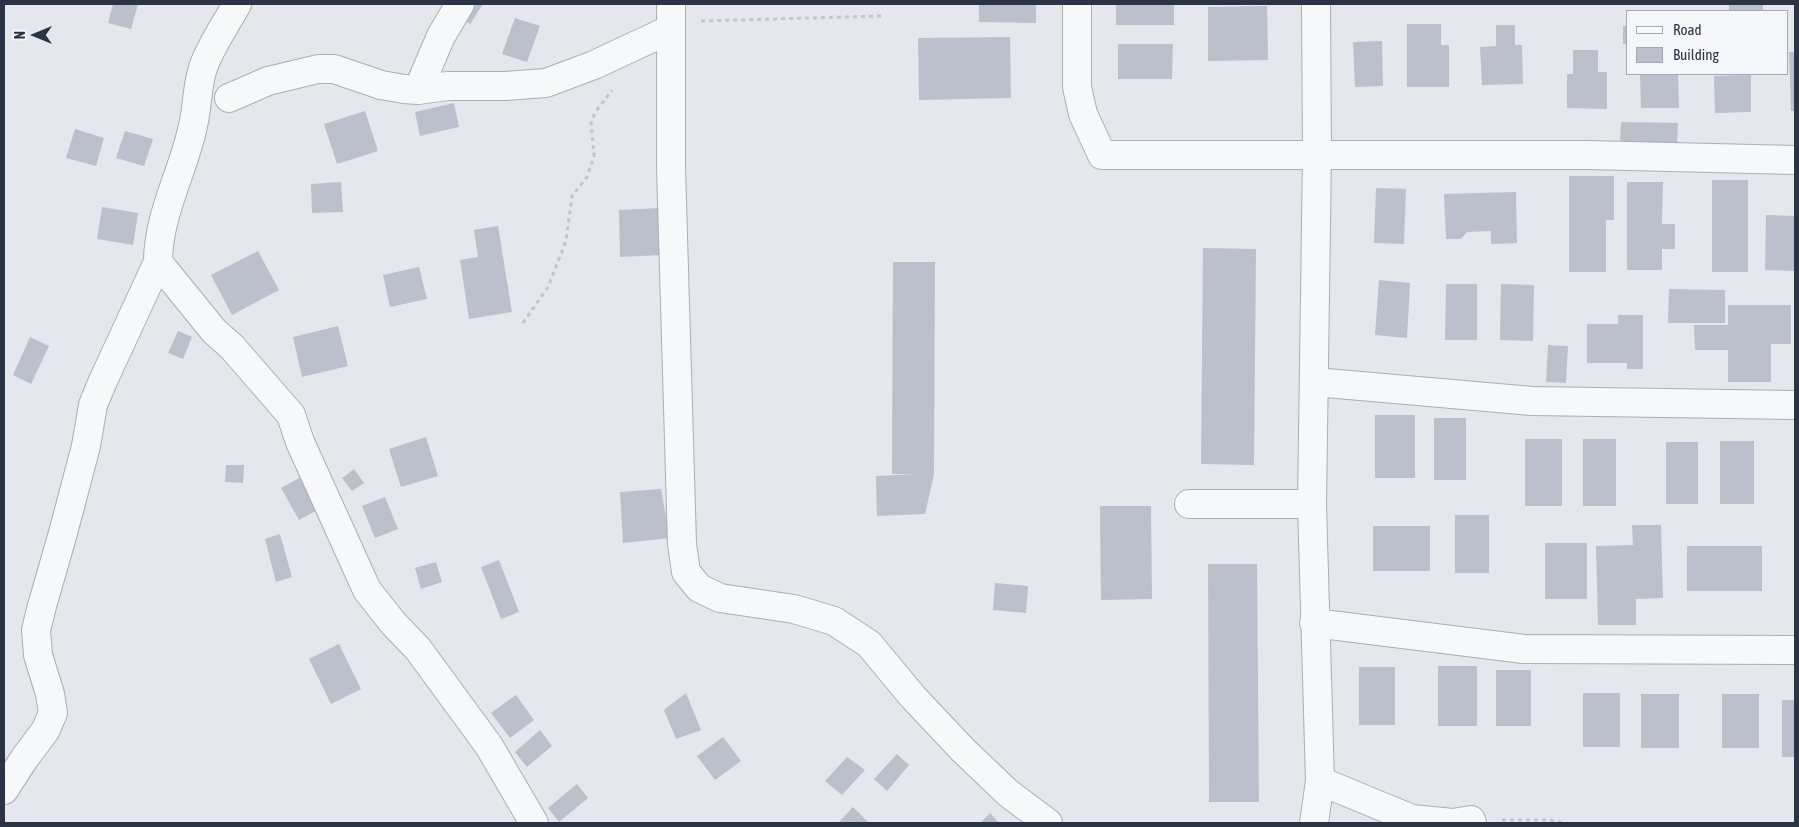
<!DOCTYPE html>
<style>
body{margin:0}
#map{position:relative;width:1799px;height:827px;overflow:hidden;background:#e4e7ec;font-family:"Asap Condensed",sans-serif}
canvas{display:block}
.frame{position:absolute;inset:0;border:5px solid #2b3445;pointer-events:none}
.legend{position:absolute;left:1626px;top:10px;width:162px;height:65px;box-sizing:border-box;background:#f4f6f9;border:1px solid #a4a8b1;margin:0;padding:6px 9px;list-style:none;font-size:15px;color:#2b3445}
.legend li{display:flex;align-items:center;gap:10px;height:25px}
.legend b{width:25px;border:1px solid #a4a8b1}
.north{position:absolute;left:10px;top:10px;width:50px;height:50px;-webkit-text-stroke:4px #f4f6f9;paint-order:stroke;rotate:270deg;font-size:14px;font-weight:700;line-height:20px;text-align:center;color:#2b3445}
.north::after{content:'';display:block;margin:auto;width:18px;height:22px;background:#2b3445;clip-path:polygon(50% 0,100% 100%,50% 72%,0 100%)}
</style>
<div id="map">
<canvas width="1799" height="827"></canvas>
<div class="frame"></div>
<ul class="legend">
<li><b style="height:6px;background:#f7f8fa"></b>Road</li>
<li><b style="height:14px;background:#bbc0ca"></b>Building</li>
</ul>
<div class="north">N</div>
</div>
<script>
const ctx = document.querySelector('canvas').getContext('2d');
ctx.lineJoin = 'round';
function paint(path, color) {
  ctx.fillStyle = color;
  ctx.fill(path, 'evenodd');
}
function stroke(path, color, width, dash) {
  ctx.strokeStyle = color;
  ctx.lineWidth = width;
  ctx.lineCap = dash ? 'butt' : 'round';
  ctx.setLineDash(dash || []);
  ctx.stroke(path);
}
const building = new Path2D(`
 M113,4H138L131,29L108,23Z
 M463,4H483L470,24L456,15Z
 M979,4H1036V23L979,22Z
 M1116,4H1174V25H1116Z
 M1729,4H1763V11H1729Z
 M1267,6L1268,60L1208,61V7Z
 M515,18L540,26L527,62L502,54Z
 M1407,24H1441V45H1449V87H1407Z
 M1496,25H1515V45H1522L1523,84L1482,85L1480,47L1496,46Z
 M1628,25V44H1623V26Z
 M1010,37L1011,98L919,100L918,38Z
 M1382,41L1383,86L1355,87L1353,42Z
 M1118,44H1173L1172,79H1118Z
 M1573,50H1598V72H1607V109L1567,108V74H1573Z
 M1789,52H1795V111H1791Z
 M1640,74H1678L1679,108H1641Z
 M1751,75V112L1715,113L1714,76Z
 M454,103L459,127L420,136L415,112Z
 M365,111L378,151L337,164L324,124Z
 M1621,122L1678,123L1677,143L1620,142Z
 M75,129L104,138L96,166L66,158Z
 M125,131L153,139L144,166L116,158Z
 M1569,176H1614V220H1606V272H1569Z
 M1712,180H1748V272H1712Z
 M341,182L343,212L312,213L311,184Z
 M1627,182H1663L1662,224H1675V249H1662V270H1627Z
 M1376,188L1406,189L1404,244L1374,243Z
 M1516,192L1517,243L1491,244V231L1467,232L1461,239H1446L1444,194Z
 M102,207L138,213L133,245L97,239Z
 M660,208L662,255L620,257L619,210Z
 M1766,215L1795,216V271L1765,270Z
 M498,226L512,312L469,319L460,260L478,257L474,230Z
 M1203,248L1256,249L1254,465L1201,464Z
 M258,251L279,290L232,315L211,275Z
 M893,262H935L934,474L925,514L877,516L876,476L918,474H892Z
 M419,267L427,299L390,307L383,275Z
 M1379,280L1410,283L1407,338L1375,335Z
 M1446,284H1477V340H1445Z
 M1501,284L1534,285L1533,341L1500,340Z
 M1669,289L1725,290V323H1668Z
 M1728,305H1791V344H1771V382H1728V350H1695L1694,325H1728Z
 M1618,315H1643V369H1627V363H1587V324H1618Z
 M338,326L348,366L302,377L293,337Z
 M178,331L192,337L183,359L168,353Z
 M30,337L49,346L31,384L13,375Z
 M1548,345L1568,346L1566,383L1546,382Z
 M1375,415H1415V478H1375Z
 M1434,418H1466V480H1434Z
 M426,437L438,476L401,487L389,449Z
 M1525,439H1562V506H1525Z
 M1583,439H1616V506H1583Z
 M1720,441H1754V504H1720Z
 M1666,442H1698V504H1666Z
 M226,465H244L243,483L225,482Z
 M354,469L364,483L352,491L342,478Z
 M301,477L319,509L299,520L281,488Z
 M661,489L670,538L623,543L620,492Z
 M385,497L398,529L375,538L362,506Z
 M1100,506H1151L1152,599L1101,600Z
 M1455,515H1489V573H1455Z
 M1632,525H1661L1663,598L1636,599V625H1598L1596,546L1633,545Z
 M1373,526H1430V571H1373Z
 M280,534L292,577L276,582L265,539Z
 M1545,543H1587V599H1545Z
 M1687,546H1762V591H1687Z
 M499,560L519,612L501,619L481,567Z
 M436,562L442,582L421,589L415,568Z
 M1208,564H1257L1259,802H1209Z
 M995,583L1028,586L1026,613L993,610Z
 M339,644L361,689L331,704L309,659Z
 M1438,666H1477V726H1438Z
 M1359,667H1395V725H1359Z
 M1496,670H1531V726H1496Z
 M686,693L701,730L676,739L664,710Z
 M1583,693H1620V747H1583Z
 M1641,694H1679V748H1641Z
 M1722,694H1759V748H1722Z
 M516,695L534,720L510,738L491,713Z
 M1782,700H1795V757H1782Z
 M540,730L552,746L527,767L515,752Z
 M723,737L741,761L715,780L697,756Z
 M897,754L909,765L887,791L874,779Z
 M847,757L865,770L842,795L825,781Z
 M577,784L588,798L559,822L548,808Z
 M853,807L869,823H838Z
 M990,813L999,823H980Z`);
const path = new Path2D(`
 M701,21L881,16
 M523,323L548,287L566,241L572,196L587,177L594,156L591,121L597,110L612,90
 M1502,820H1550L1563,823`);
const street = new Path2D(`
 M671,4V167L682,544L686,572L699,588L720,598L794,609L834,621L869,644L913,697L963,750L1008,793L1048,823
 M1077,4V87L1083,114L1102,155H1588L1795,160
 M1316,4L1317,154L1312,504L1320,781L1412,819L1453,823L1471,820L1472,823
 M418,90L441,36L460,4
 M229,98L268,81L318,69H334L381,85L404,89L418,90L448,86H505L546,83L594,65L671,29
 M158,262L214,331L232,347L291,415L300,442L367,590L393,623L418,649L489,746L534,823
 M1315,382L1532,401L1795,405
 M1189,504H1312
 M1314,623L1524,649L1795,650
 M4,790L24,759L45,731L53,713L50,694L38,655L36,630L42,606L63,533L86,446L93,405L102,383L158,262C158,213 185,169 194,121C198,102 197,83 204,65C212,44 226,24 237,4
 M1314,823L1320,781`);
paint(building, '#bbc0ca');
stroke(street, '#a9aeb7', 30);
stroke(path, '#c2c5cb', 3, [4, 4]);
stroke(street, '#f7f8fa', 28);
</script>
